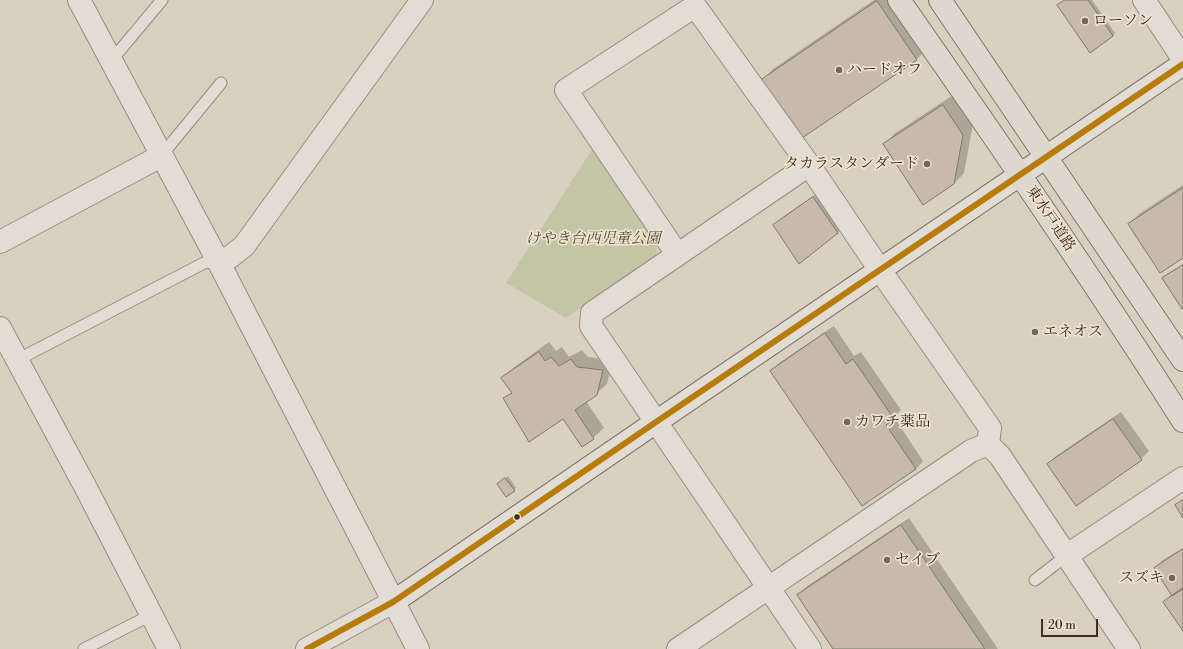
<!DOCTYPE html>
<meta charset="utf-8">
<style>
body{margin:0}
#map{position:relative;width:1183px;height:649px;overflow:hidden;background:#d9d0bf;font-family:"Libre Bodoni",serif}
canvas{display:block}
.scale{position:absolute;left:1041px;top:619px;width:57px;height:18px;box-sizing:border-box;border:2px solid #402d20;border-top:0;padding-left:5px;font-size:12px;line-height:14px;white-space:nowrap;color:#402d20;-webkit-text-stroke:3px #ede3ce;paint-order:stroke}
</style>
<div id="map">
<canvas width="1183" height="649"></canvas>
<div class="scale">20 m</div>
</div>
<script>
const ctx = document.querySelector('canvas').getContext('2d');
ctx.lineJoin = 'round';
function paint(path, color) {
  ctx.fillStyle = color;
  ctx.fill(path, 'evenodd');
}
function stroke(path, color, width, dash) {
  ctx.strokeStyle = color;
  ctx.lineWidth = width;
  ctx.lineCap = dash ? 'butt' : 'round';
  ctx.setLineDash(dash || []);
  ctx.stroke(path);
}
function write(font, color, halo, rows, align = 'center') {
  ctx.font = font + ' "Libre Bodoni","Noto Serif JP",serif';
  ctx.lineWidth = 3.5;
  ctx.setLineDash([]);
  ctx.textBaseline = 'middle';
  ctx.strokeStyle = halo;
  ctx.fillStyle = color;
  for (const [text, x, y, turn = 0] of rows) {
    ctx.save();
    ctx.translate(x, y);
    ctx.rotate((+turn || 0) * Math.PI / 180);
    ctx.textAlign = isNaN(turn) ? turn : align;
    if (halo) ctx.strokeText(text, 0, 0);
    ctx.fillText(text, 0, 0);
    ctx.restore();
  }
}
const green = new Path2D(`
 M593,148L657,243L656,256L566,318L506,283Z`);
const shadow = new Path2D(`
 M874,0H893L927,49L917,59L802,137L763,80L773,69Z
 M1065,0H1092L1115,33L1113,36Z
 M953,95L973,124L964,173L954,184L884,145L894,134Z
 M1183,185V257L1129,224L1139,214Z
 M822,190L845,225L837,233L775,225L783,217Z
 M1183,264V308L1163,278L1169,273Z
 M834,326L854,356L861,352L901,410L894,417L923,461L916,469L771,371L779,363Z
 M549,342L556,351L562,347L569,357L582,350L588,357L613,360L607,384L596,394L586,401L604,428L593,438L582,446L563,417L505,399L512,392L503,378L513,368Z
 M1121,412L1149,451L1141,459L1048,464L1056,456Z
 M508,476L516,488L514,490L498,484Z
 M909,518L998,649H834L798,595L806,587Z
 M1183,548V629L1164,602L1172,594L1155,568L1163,560Z`);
const building = new Path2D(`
 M1065,0H1088L1113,36L1090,53L1057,5Z
 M877,1L917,60L802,138L761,80Z
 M943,105L963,135L954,184L923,205L883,144Z
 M1183,188V258L1160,273L1128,224Z
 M813,197L838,233L799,264L773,225Z
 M1183,265V309H1182L1162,278Z
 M825,333L846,364L853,359L894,419L886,425L916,469L862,506L770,371Z
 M539,352L545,361L551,357L559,366L571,359L577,367L603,370L597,395L575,410L594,439L582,447L563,419L529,442L503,398L512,393L501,378Z
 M1113,419L1142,460L1076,506L1047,464Z
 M505,478L515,491L506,497L497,484Z
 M1183,500V518L1175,505Z
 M901,525L985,649H833L797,595Z
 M1183,549V589L1172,596L1154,568Z
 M1183,588V631L1163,602Z`);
const lane = new Path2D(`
 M111,61L162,0
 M161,156L221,83
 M17,360L204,263L218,261
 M1035,580L1066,556
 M84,649L151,615`);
const street = new Path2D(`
 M79,0L218,261L418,649
 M1144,0L1183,59
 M809,165L592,313L591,326L810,649
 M0,242L161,156
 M677,254L566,90L695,6L809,165L880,270L990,428L988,444
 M218,261L230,257L244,246L422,0
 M0,328L87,490L169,649
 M1066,556L1183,478
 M307,649L393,602
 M678,649L971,451L988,444L1000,456L1129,649`);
const secondary = new Path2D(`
 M393,602L656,422L1183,64`);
const highway = new Path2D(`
 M899,0C996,139 1092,278 1183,421
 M940,0L1183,360`);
const bus1 = new Path2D(`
 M307,649L393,602L656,422L1183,64`);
const markers = [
 [1085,21,4,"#766658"],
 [839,70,4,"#766658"],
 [927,164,4,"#766658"],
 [1035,332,4,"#766658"],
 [847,422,4,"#766658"],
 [517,517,3.5,"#402d20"],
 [887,560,4,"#766658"],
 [1172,578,4,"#766658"]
];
const poiNames = [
 ["ローソン",1093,21],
 ["ハードオフ",847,70],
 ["タカラスタンダード",919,164,"right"],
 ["エネオス",1043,332],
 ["カワチ薬品",855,422],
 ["セイブ",895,560],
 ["スズキ",1164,578,"right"]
];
const streetNames = [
 ["東水戸道路",1050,219,56]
];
const parkNames = [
 ["けやき台西児童公園",593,239]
];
paint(green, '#c2c6a6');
paint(shadow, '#0003');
paint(building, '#c7b9ac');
stroke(building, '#7f776d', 1);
stroke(lane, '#958d82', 13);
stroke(street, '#958d82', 24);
stroke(secondary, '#7f776d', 24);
stroke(highway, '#7f776d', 24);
stroke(lane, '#e2ddd4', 11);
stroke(street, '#e2ddd4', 22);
stroke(secondary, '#e2ddd4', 22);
stroke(highway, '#dcd8cd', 22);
stroke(bus1, '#b77c0b', 6);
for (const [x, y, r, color] of markers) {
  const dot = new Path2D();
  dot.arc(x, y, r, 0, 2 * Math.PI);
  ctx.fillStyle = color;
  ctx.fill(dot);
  stroke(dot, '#ede3ce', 1.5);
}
write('15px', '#402d20', '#ede3ce', poiNames, 'left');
write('15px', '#402d20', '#ede3ce', streetNames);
write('italic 15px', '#564a37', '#ede3ce', parkNames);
</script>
